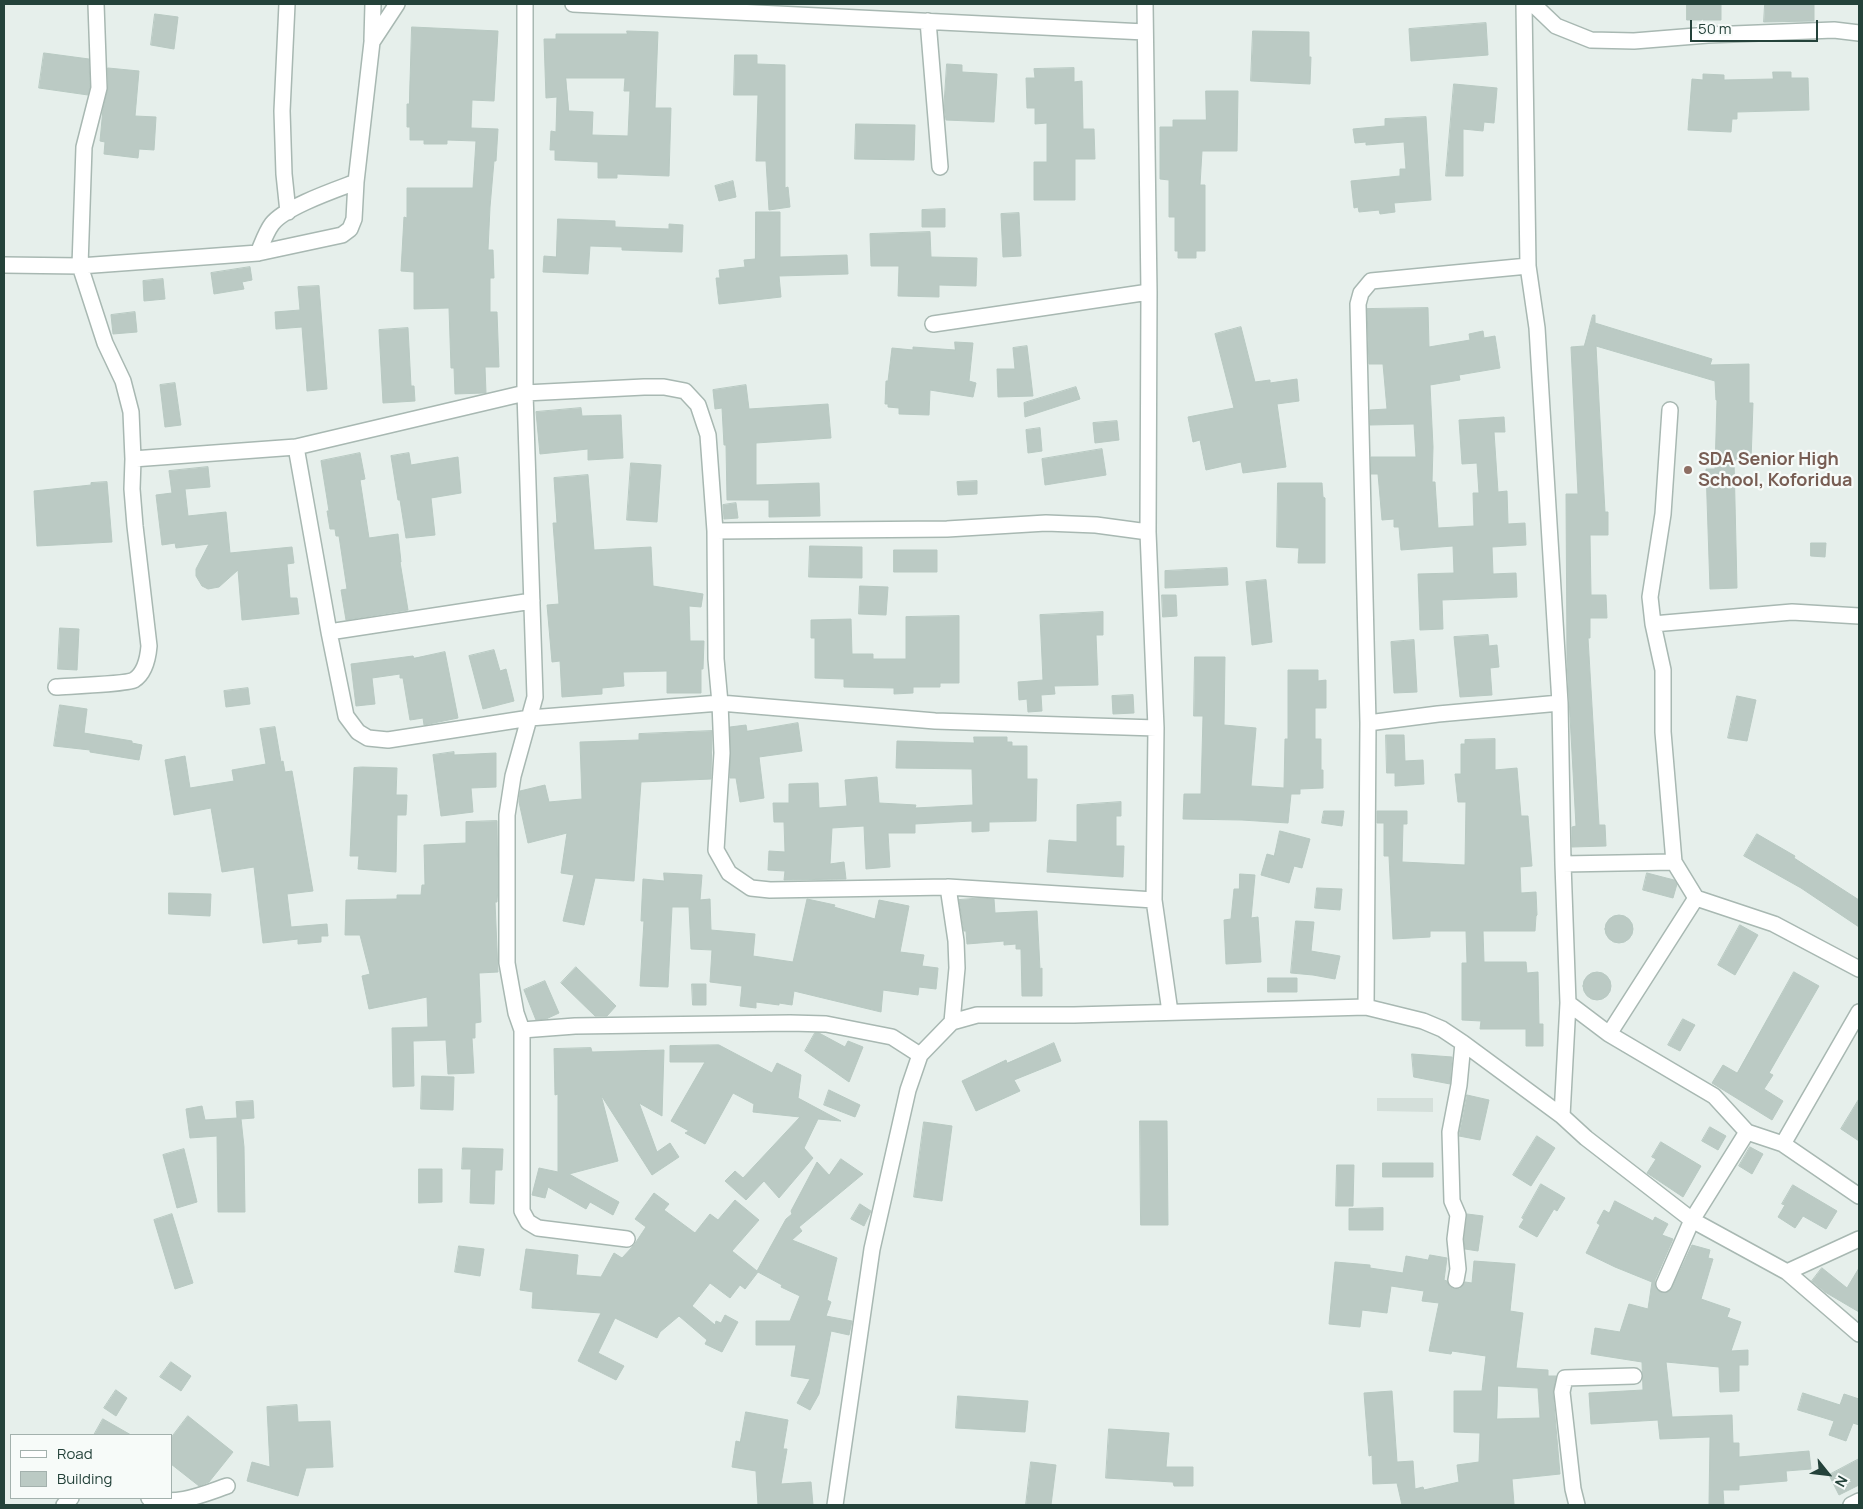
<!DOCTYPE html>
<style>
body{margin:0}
#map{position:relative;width:1863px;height:1509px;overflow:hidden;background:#e6efeb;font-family:Manrope,sans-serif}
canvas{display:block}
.frame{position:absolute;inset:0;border:5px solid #24423a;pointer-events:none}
.legend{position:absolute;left:10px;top:1434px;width:162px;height:65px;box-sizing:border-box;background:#f7fbf9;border:1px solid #a3b1ad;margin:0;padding:6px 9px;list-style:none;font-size:15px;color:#24423a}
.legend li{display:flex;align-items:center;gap:10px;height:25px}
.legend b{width:25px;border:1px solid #a3b1ad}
.north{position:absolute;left:1803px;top:1449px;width:50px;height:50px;-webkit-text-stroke:4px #f7fbf9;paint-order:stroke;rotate:119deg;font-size:14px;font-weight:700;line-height:20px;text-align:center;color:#24423a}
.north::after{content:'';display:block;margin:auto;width:18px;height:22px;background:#24423a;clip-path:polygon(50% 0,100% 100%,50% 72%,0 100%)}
.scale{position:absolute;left:1690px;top:20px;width:128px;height:22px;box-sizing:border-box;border:2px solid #24423a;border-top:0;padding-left:6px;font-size:15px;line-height:18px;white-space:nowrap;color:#24423a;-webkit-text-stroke:4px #f7fbf9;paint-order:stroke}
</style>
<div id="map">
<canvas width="1863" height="1509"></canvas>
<div class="frame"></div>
<ul class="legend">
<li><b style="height:6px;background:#fff"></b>Road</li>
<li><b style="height:14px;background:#bbcac4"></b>Building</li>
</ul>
<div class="north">N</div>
<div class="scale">50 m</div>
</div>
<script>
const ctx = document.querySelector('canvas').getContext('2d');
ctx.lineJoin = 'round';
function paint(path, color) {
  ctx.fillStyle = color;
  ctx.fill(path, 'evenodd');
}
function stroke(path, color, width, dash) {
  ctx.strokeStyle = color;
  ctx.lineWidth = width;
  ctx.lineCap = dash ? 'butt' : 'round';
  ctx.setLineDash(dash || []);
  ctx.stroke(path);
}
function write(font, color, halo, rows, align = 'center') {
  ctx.font = font + ' Manrope,sans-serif';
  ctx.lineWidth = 4.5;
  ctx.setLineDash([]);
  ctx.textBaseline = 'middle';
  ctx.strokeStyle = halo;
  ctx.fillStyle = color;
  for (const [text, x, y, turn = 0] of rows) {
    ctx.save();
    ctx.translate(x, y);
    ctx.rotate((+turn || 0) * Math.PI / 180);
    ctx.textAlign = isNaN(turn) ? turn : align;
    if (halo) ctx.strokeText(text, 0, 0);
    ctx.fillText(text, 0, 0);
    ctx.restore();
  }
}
const built = new Path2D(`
 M1377,1098H1433V1112L1377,1111Z`);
const building = new Path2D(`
 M1687,4H1721V20H1687Z
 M1765,5H1814V21L1764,22Z
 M155,14L178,17L174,49L151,45Z
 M1486,23L1488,55L1411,61L1409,29Z
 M412,27L498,31L494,101L472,100L471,128L498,129L496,161H494L490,207L488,250H493L494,278H490V312H497L499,367H485L486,393H484L455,394L454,368H451L449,308L414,309V272L401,271L404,217L407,218V188H473L476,141L447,140V144H424V140H410V127H407V104H409Z
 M627,31L658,32L655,108H671L669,176L617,174V178H598V162L555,160V150H550L551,131L556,132L557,97L546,98L544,39H556V34H627ZM566,78H625L624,91H630L628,136L592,135L593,112L569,111Z
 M1253,31L1309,32V57H1311L1310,84L1251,81Z
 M44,53L89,59L90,87L88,95L39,88Z
 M735,55H757V64L785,65V188L788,187L790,207L769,210L766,161H756L758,95H734Z
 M947,64L962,65V72L997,74L994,122L946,120L944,106Z
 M108,68L139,71L135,116L156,117L154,150L139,149L138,158L104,154L105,142L100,141L103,109L108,88Z
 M1074,68V82L1082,81L1083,129H1094L1095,159H1075V200H1034V162H1047V123L1035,124V108H1027L1026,78H1035L1034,69Z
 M1773,72H1791V78H1808L1809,110L1737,112V119H1732L1731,132L1688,130L1692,79L1703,80V74L1724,75V80L1773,79Z
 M1454,84L1497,88L1494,123L1484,122L1483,131L1463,129V176H1446Z
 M1206,91H1238L1237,151H1202L1200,185H1205V251H1196V258H1178V251H1175V217H1169V180L1160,179V127H1173V120H1206Z
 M1426,117L1431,200L1394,203L1395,212L1380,214L1379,210L1359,212L1358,207L1354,208L1351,181L1400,176V169H1406L1404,142L1366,145V142L1355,143L1353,129L1385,126V119Z
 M856,124L915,125L914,160L855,159Z
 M733,181L736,197L719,201L715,186Z
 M945,209V227H922V210Z
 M756,212H780V257L847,255L848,274L779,276L781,297L719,304L716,278H720L719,270L745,267L744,260L755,259Z
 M1019,213L1021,256L1003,257L1001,214Z
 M558,219L615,221V227L669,229V224L683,225L682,252L622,250V247L590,246L588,274L543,272L544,256L556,257Z
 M930,232L931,257L977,258L976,286L939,285V297L898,296L899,266H871L870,234Z
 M250,267L252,280L242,282L244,289L214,294L211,273Z
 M163,279L165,299L144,301L143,281Z
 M319,286L327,389L307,391L302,327L276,329L275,312L300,310L298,287Z
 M1428,308L1429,347L1470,340L1469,334L1483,331L1484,338L1495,336L1500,368L1459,375L1460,380L1430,385L1433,447L1432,482H1435L1438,528L1474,526L1473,493H1479L1477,463L1462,464L1459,420L1504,417L1505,432H1494L1498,492L1507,491L1508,524L1525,523L1526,545L1492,547L1493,574L1516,573L1517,597L1442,600L1443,629L1420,630L1418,574L1454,573L1453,546L1401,550L1399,527H1394V519L1382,520L1378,474H1371V457H1416L1414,424L1370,425V410L1387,409L1383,364H1369L1367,309Z
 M135,312L137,332L113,334L111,315Z
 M1593,315H1595V323L1712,359L1710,365L1749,364V403H1753L1751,461L1734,460L1737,588L1710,589L1706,469H1715L1717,400H1716L1715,381L1596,346L1605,512H1608V535H1590L1591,595H1606L1607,618H1590V638H1588L1599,825H1605L1606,846L1572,847V827L1576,826L1567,661L1566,494H1578L1571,347L1584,346Z
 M1241,327L1255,382L1270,380V383L1297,379L1299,401L1277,404L1286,467L1243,473L1241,462L1206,470L1200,440L1193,442L1188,417L1234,408L1215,334Z
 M408,328L411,386H414L415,401L383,403L379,330Z
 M955,342L973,343L969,381L976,383L973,397L930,390L929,415L899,414V408L888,407V404H885L886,381H888L892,348L913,350V347L955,350Z
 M1027,346L1033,396L998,397L997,369H1015L1013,348Z
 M175,383L181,425L165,427L160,385Z
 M746,385L749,409L828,404L831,438L756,443V485L819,483L820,516L769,517V500H727L726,445H724L722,408L715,409L713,390Z
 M1076,387L1080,399L1025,417L1024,403Z
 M581,408L582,416L621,415L623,458L588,460V449L540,454L536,412Z
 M1117,421L1119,440L1095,443L1093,423Z
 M1040,428L1042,451L1028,453L1026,430Z
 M1102,449L1106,475L1045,485L1042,459Z
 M360,453L365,479L360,480L369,538L398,534L401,562H400L408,610L346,620L341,590L347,589L339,536H336L335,529H330L327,511H329L321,461Z
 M409,453L411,465L458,457L461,493L431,498L435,535L406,538L400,500H398L391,456Z
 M631,463L661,465L657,522L627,520Z
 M208,467L210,487L185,489L188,516L226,512L230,553L292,547L294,563L287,564L290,598H297L299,614L242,620L238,570L219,587L208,589L202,586L196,576V569L209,544L176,548L175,543L162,545L156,495L172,493L169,471Z
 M588,475L594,550L651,547L653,586L703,594L701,607L689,606L690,641H704L703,669H701V693H667V671L623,672L624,686L602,688V694L562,697L560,661L552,662L547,605L559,604L553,523H557L554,478Z
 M977,481V494L958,495L957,482Z
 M107,482L112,542L37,546L34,491L91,485V483Z
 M1278,483H1322L1323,497L1325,498V563H1298L1299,548L1277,547Z
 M736,503L738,518L724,519L723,505Z
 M1811,543H1826L1825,557L1811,556Z
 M810,546L862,547V578L809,577Z
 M894,550H937V572H894Z
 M1227,568L1228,585L1165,588V571Z
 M1266,580L1272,642L1252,645L1246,582Z
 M860,586L888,587L886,615L859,614Z
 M1162,595H1176L1177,616L1163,617Z
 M1103,612V635H1096L1098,685L1054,686L1055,694L1041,695L1042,711L1028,712L1027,699L1019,700L1018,682L1043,680L1040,615Z
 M959,616V683H940V687H913V693L894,694V688L844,687V679L815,678V638H811V620L851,619L852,654H873V659H906V617Z
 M60,628L79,629L77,670L58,669Z
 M1488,635L1489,646L1497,645L1499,667L1490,668L1492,695L1460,697L1454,637Z
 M1414,640L1417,692L1394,693L1391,642Z
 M494,650L500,671L506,669L514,701L483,709L469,656Z
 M445,652L458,718L424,725L423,718L410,720L403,678H400V674L372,678L375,704L356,706L351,664L413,656L414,658Z
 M1195,657H1225L1224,725L1256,728L1251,786L1284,788L1285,739H1288V670H1318V681L1326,680V708H1315V739H1321V770H1323V788L1300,789V794H1291L1288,823L1242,820L1183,819L1184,794H1201L1203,716H1194Z
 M248,688L250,704L226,707L224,691Z
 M1133,695L1134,713L1113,714L1112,696Z
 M1737,696L1756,700L1747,741L1728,738Z
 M60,705L87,709L84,733L132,741V743L142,745L139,760L90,752V750L54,746Z
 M798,723L802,751L759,757L764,798L740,802L736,778H730V727L746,725L747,731Z
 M275,727L281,762L283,761L285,772L292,771L313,891L287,894L291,927L327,924L328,936H321V942L298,944V939L263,943L254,867L222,872L211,808L174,815L165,760L185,756L190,788L234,781L232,770L266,764L260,729Z
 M712,731L711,779L641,782L634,881L595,878L584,925L563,921L574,875L561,873L567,833L528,843L519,802L520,791L545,785L549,802L582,799L580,742L639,740V734Z
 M1386,735H1404L1405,761L1423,760L1424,784L1395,786V773H1387Z
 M974,737H1007V742H1012V746H1027V779H1037L1036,821L989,822V831L972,832V821L915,824V833H888L890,867L866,869L864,826L832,828L830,864L844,862L846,879L784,880L785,871L768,870L769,851L785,852L784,822H774L773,803H789V784L818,783L819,808L847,806L845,780L877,777L879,803L916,805L915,808L973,805L972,769L896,768L897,741L974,743Z
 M1495,739V770L1517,768L1521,816H1528L1532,866L1520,867L1521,893L1536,892L1537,915L1536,916L1535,931H1483L1484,962H1526L1527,973L1538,972L1539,1024H1543V1046H1526V1029H1480L1481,1021L1462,1020V963H1467L1466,931H1430V937L1393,939L1389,856H1384V823H1377V811H1407V824H1403L1402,862L1465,865L1466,802H1458L1455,774H1461V744H1465V740Z
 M454,752V755L496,753V787L471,788L473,812L441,816L433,755Z
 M362,767L397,768L396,795H407L406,815H397L396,872L358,869L359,856H350L354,768Z
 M1121,802V816H1116V846H1124L1123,877L1047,872L1049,840L1077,842V805Z
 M1324,811H1344L1342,826L1322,823Z
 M497,821L498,888L497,902H495L498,972L479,973L481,1022L475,1023V1038H472L474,1073L448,1074L446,1040L413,1041L414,1086L393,1087L392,1028L428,1027L427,997L369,1009L362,976L370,974L360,935H345L346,900L397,899V895H421L422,885H425L424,845L466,843V822Z
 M1280,831L1310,839L1302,868L1294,866L1289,883L1261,875L1267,854L1274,856Z
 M1757,834L1795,856L1794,858L1859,900V927L1801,888L1744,856Z
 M664,873L702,875L700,900L710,899L711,930L755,934L753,956L793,962L807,899L835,905L834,907L875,919L879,900L909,906L900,952L924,955L922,966L938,968L936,989L919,987L918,995L883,990L881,1012L794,991L792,1005L779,1003V1005L756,1002V1008L740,1006L742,986L710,982L712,950L691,949L689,907H672L668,987L640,986L644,921H641L643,879L664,881Z
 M1647,873L1674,880L1677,884L1673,898L1643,890Z
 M1240,874L1255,875L1251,918L1258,917L1261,962L1226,964L1224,920L1231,919L1234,889H1239Z
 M1317,888L1342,889L1340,910L1315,908Z
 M169,893L211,894L210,916L169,914Z
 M980,898L994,899L995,913L1037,911L1040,969L1042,968V996H1022L1021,949H1016V944L1004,945V941L967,944L966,931H964L959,900Z
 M1605 929a14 14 0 1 1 28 0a14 14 0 1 1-28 0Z
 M1296,921L1314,922L1311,951L1340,956L1335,979L1313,975L1291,973Z
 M1740,925L1758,935L1735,975L1718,965Z
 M576,967L616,1006L607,1016H595L561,983Z
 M1794,972L1819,986L1769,1073L1773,1075L1764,1089L1783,1101L1772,1120L1712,1083L1723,1065L1737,1073Z
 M1583 986a14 14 0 1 1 28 0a14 14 0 1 1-28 0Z
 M1268,978H1297V992H1268Z
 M545,981L559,1013L546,1019L536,1020L524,990Z
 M692,984H706V1005H693Z
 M1683,1019L1695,1025L1680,1051L1668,1045Z
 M815,1033H819L845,1047L848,1041L863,1047L849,1082L805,1051Z
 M1054,1043L1061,1061L1014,1080L1020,1091L976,1111L962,1081L1006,1060L1007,1063Z
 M719,1045L772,1073L777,1063L801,1075L798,1098L841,1121L818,1119L804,1148L813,1158L779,1198L764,1181L746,1200L725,1181L735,1171L743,1178L800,1117L753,1112L754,1104L733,1093L705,1144L685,1133L689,1131L671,1121L705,1062H670V1046Z
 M591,1048L592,1052L664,1050L662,1116L639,1103L657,1152L670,1143L679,1157L652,1175L601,1095L618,1161L569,1174L619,1202L613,1215L590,1202L586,1209L548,1187L545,1198L532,1195L539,1168L558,1172V1094L555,1095L554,1049Z
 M1412,1054L1452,1057L1450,1084L1414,1077Z
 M422,1076L454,1077L453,1110L421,1109Z
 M829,1090L860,1105L855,1117L824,1105Z
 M1467,1095L1489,1100L1480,1140L1459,1136Z
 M1859,1099V1141L1841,1129Z
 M253,1101L254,1118L241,1119L244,1147L245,1212H218L217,1136L190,1138L186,1109L202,1106L205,1120L237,1118L236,1102Z
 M1140,1121H1167L1168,1225H1141Z
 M924,1122L952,1126L942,1201L914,1197Z
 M1710,1127L1726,1136L1718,1150L1702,1141Z
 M1537,1136L1555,1148L1531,1186L1513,1175Z
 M1661,1142L1701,1166L1683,1197L1647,1173L1656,1159L1652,1157Z
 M1750,1147L1763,1154L1752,1174L1739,1166Z
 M463,1148L503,1149L502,1170H495L494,1204L470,1203L471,1169H462Z
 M184,1149L197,1202L177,1208L163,1155Z
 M841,1159L863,1174L799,1227L802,1231L792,1240L837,1258L827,1300L831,1302L826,1316L852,1321L849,1335L831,1331L819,1394L810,1410L797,1403L810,1379L791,1376L796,1345H756V1321H790L800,1296L781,1287L782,1285L758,1272L745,1289L740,1285L730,1298L710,1283L692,1306L715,1325L716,1321L721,1323L725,1315L738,1322L722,1352L705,1344L707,1340L679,1316L660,1332L657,1338L615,1318L598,1353L624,1366L616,1380L578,1361L601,1313L532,1308L533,1292L520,1290L526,1249L578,1255L576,1275L601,1277L614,1253L622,1258L634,1245L646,1227L635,1219L654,1193L669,1204L664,1210L695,1233L710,1214L718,1220L735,1200L759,1220L732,1251L757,1271L786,1219L792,1214L791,1211L817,1162L829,1175Z
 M1383,1163H1433V1177H1383Z
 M1337,1165H1354L1353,1206H1336Z
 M419,1169H442V1202L419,1203Z
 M1541,1184L1565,1198L1557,1211L1554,1209L1537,1237L1519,1227L1524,1219L1522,1218Z
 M1793,1185L1837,1211L1826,1229L1803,1216L1795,1228L1778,1217L1785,1205L1782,1204Z
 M1615,1201L1653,1221L1655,1217L1668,1224L1662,1235L1673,1239L1655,1280V1286L1657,1290L1665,1293L1672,1288L1692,1245L1710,1250L1708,1258L1713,1259L1701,1299L1730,1309L1727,1317L1741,1322L1731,1351L1748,1350V1365H1739V1391L1720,1392L1719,1367L1666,1362L1672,1417L1732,1415L1733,1443H1739V1457L1809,1451L1811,1469L1786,1471L1787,1481L1739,1485V1490H1723L1724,1505H1709L1710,1437L1660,1439L1658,1420L1591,1424L1589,1393L1643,1390L1642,1362L1591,1354L1595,1328L1620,1332L1629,1304L1648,1309L1652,1282L1615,1267L1586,1253L1600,1225L1597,1223L1604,1210L1609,1213Z
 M860,1204L871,1211L864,1226L851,1219Z
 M1383,1208V1230H1349V1209Z
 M172,1214L193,1283L175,1289L154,1220Z
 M1467,1214L1483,1216L1478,1251L1465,1249L1464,1239Z
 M459,1246L484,1249L480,1276L455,1272Z
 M1430,1255L1447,1258L1444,1280L1447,1281L1450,1287L1455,1289H1460L1465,1282L1472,1283L1474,1261L1515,1264L1510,1311L1523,1313L1516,1368L1548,1370V1376H1556L1553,1393L1560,1474L1512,1479L1514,1504L1497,1505H1402L1397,1483L1373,1484L1372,1455L1369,1456L1364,1393L1392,1391L1397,1462L1413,1461L1415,1489L1423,1487L1424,1490L1459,1482L1457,1465L1479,1462L1480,1433L1454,1432V1391H1482L1486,1356L1452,1351L1451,1354L1429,1351L1439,1303L1422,1301L1424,1291L1391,1286L1387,1313L1362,1310L1360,1327L1329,1324L1335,1262L1370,1265V1268L1403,1273L1406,1256L1428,1260ZM1498,1386L1538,1388L1540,1418L1497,1419Z
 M1822,1268L1847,1288L1859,1268V1312L1825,1292L1812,1281Z
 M171,1362L191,1376L181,1391L160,1377Z
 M116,1390L127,1398L116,1416L104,1408Z
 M1803,1393L1840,1405L1844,1394L1859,1399V1425L1853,1423L1846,1441L1829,1435L1834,1421L1798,1410Z
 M958,1396L1028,1401L1025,1432L956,1428Z
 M297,1405L298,1422L330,1421L333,1467L306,1468L298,1496L247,1481L252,1462L270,1467L267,1407Z
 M746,1412L788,1420L783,1449H787L781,1484L811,1482L813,1505H758L756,1471L732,1467L736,1441L740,1442Z
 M188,1416L233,1452L209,1482L199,1486L171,1464V1438Z
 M103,1419L131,1435H94Z
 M1109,1429L1169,1433L1166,1467H1193V1486H1174L1173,1482L1106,1478Z
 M1859,1459V1485L1839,1495L1829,1475Z
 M1031,1462L1056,1465L1051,1505H1026Z`);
const minor = new Path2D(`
 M96,4L99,88L84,147L80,266L105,343L123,381L131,412L133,459L296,447L525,393L644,387H664L685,391L698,405L708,435L715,531L716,659L720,703L722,753L716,850L729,873L751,888L770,890L948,887L1154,900
 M287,4L282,111L284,174L288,212
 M525,4V393L535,697L513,776L507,815V963L516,1013L522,1030V1211L528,1222L538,1228L627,1239
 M573,4L1145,32
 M1145,4L1149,292L1148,532L1156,728L1154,900L1170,1012
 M1524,4L1528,266L1537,328L1560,703L1563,864L1568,1003L1562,1116
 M1533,4L1556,26L1591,40L1634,41L1708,35L1834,30L1859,33
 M928,21L940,167
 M372,40L373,4
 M258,253C262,244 266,232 272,224C285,207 335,190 356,182
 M4,265L80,266L258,253L342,235L350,229L354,219L356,182L372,42L397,4
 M933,324L1149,292
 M1670,410L1663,514L1650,597L1653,624L1663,670V732L1674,862
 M296,447L329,632L346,716L358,732L368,738L388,740L530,718L720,703L935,721L1156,728
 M715,531L947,529L1046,523L1096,525L1148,532
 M1653,624L1792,612L1859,616
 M329,632L532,601
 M56,687C69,686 127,684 134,680C145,673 148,658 149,646L135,526L132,489L133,459
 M1368,723L1438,714L1560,703
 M1563,864L1674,862L1696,898L1774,924L1859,969
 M948,887L956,941L957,968L952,1022
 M1568,1003L1609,1034L1714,1096L1747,1132L1783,1144L1859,1196
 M1366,1007L1368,723L1358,304L1361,293L1371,281L1528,266
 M522,1030L575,1026L790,1023L826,1024L892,1037L920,1055
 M1609,1034L1696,898
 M1783,1144L1859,1012
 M1787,1272L1859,1239
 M1456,1280L1458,1269L1455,1239L1458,1215L1452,1201L1450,1132L1459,1085L1463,1043
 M1664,1284L1692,1220L1747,1132
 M149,1498C177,1506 201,1495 227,1486
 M64,1505L71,1498
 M835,1505L872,1249L908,1090L920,1055L952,1022L977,1015H1074L1366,1007L1423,1021L1442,1029L1463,1043L1562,1116L1586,1138L1692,1220L1787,1272L1859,1334
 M1577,1505L1573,1489L1562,1392L1565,1378L1634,1376
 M1851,1505L1859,1501`);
const markers = [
 [1688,470,5,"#8d6e63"]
];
const educationNames = [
 ["SDA Senior High",1698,460],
 ["School, Koforidua",1698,481]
];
paint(built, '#d4dfda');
paint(building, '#bbcac4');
stroke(building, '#b8c9c2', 1);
stroke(minor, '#a8b8b2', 18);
stroke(minor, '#fff', 15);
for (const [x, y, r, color] of markers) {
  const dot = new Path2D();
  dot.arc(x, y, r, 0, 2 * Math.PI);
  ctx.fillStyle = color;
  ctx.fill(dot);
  stroke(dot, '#f7fbf9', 2);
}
write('bold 18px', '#785e54', '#f7fbf9', educationNames, 'left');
</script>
